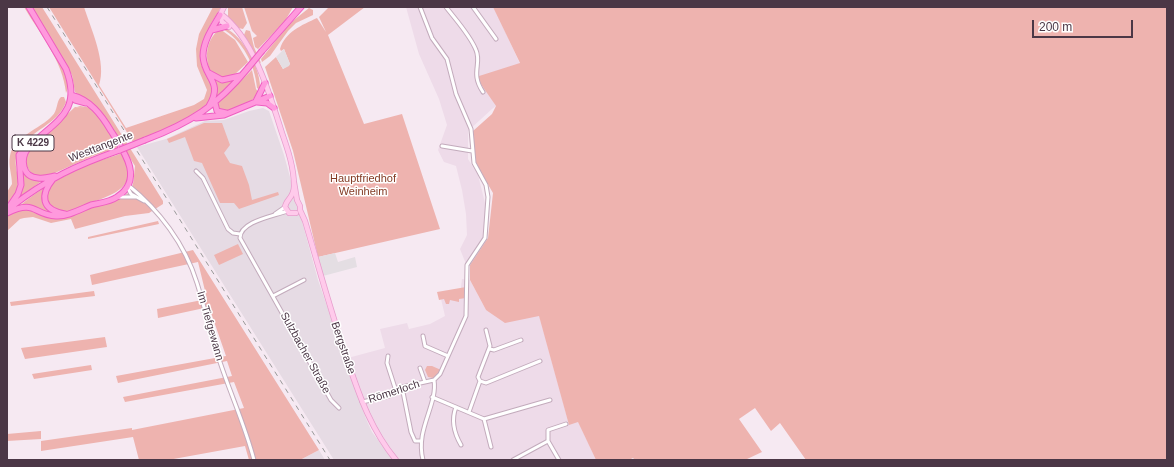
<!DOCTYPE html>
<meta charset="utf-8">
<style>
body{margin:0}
#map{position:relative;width:1174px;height:467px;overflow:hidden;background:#f6e9f2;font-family:Arial,sans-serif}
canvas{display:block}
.frame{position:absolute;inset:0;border:8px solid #4b3746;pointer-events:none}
.scale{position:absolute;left:1032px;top:20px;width:101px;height:18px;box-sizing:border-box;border:2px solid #4b3746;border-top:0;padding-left:5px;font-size:12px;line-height:14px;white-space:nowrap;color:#4b3746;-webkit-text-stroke:3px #fff;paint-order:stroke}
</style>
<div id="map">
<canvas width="1174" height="467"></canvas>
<div class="frame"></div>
<div class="scale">200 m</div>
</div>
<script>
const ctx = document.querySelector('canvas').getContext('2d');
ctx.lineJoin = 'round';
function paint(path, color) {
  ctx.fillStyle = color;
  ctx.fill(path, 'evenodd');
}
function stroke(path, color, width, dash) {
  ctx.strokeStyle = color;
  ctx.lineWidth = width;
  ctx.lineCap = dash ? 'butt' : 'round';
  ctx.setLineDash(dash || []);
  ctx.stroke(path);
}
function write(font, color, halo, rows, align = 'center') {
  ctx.font = font + ' Arial,sans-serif';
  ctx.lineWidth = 3;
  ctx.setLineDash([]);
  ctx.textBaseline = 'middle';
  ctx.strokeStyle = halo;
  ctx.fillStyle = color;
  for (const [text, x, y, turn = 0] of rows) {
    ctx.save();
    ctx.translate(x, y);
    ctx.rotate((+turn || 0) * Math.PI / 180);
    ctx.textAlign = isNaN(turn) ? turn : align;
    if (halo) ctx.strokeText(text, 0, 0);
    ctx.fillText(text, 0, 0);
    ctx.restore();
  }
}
const residential = new Path2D(`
 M406,7H494L520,64L478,77L496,106L492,109L468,131V159L478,175L486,207L485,234L466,264L460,249L467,235L466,214L462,190L456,166L444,162L438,150L447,125L439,99L419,54Z
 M462,279L470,280L486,310L539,315L569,424L578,421L596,460H394L382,446L366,419L344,359L385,348L380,329L407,323L409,329L430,324L445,316L441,299L460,295Z`);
const industrial = new Path2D(`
 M263,108L269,111L284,155L318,280L366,419L372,432L393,460H334L137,147L166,139L205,121L224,120L249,111Z
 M319,450L325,460H300Z`);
const green = new Path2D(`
 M24,7H26C35,21 77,79 66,93C63,61 40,34 24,7Z
 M31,7H42L163,201V204L149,213L125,216L75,229L71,219L51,223L33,217L24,218L20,219L7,231V217C32,193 61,176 93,163C102,159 113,157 122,153C148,195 93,198 71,211C85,209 125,203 132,188C134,182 134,173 135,166L100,110L75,92L72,75Z
 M49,7H84C91,29 107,63 99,85L126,128L194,105L204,99L207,90L197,66L196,49L199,34L213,7H221C211,25 194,46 203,69C205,75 213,81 213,88C213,91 212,97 210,100C200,116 151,135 133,142Z
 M228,7H242L247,23L243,29L238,28L228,17Z
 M244,7H293L285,21L258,49L255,47L253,38L257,36L252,31Z
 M329,7H365L328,35L364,124L402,114L440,229L318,257L293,151L265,67L276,57L283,69L290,64L284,49L281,51L280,49C285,32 302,25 317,18L326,32L319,17Z
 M493,7H1167V460H806L780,423L771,431L755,408L739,419L762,452L745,460H635L633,458L629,460H596L578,422L569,425L539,316L505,323L486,310L470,280V265L488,238L493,193L476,164L473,150V131L492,114L496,106L476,77L520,63Z
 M309,8L313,10V15L296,23L288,31L270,56L262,62L261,59L289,24Z
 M225,28C243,35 262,71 260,90L257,88C255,65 243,41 223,29Z
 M220,29L235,40L248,62L233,76L222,78L210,70C204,56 207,38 220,29Z
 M246,30L250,31L254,47L261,63L259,62L244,35Z
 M252,70L256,89L259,93C251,104 232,112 219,111L217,106L219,102Z
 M210,76C218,82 227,83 236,79L212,103L217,90Z
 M61,97H64L66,102C58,125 30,130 19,150C8,169 30,180 7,205V192L12,184C12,175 8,165 10,156C13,137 40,129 52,116C58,111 56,101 61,97Z
 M80,106L93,108L120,147L93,156L48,176H37L31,173L25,163L29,150L75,107L85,108L77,107Z
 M204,123H222L230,145L224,153L230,163L242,166L249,185L252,200L278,192L279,195L239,209L234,203H220L202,163L194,161L185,137L169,143L167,139Z
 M22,169L43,180L19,198L23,183Z
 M158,221L159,224L88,239V237Z
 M238,244L243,254L219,265L214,255Z
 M193,250L319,450L300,460H249L245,446L168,460H139L133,437L41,451V441L132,428V430L244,408L234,382L125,402L123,397L232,376L227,361L118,383L116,376L226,356L209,307L158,318L157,309L207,299L198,262L92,285L90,275Z
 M466,287V298L459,299V302L450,300L449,304H446L444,299L439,300L437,292Z
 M94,291L95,296L11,306L10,302Z
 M105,337L107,347L25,359L21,348Z
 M91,365L92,370L34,379L32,374Z
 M427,366H432L441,370L433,378L428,377L425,370Z
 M41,431V439L7,441V434Z`);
const parking = new Path2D(`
 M284,49L290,64L289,66L283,69L276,57Z
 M335,253L338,262L355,257L357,267L323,276L318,257Z`);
const minor = new Path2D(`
 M420,7L432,38L447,59L456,94L471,129L474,163L486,185L488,197L485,238L467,265L466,316L440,374L434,380C438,405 415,429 423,460
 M446,7C456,20 470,35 476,50C482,64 470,73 483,92
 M473,7L496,39
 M442,146L472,151
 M196,171L203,178L228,229L233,233L240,234
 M128,185C159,210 185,244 197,283C205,308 210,334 219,359C230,393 245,425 254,460
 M127,187L131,194L144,201
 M117,197H135
 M287,211C275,216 240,221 240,238L331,400L339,408
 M275,214L285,207
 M273,296L304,280
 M423,336L425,346L448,356
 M490,349L494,350L521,340
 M388,356L387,363L396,391
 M420,368L425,382
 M480,381L486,383L540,361
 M402,387L411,432L415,441H421
 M432,397L484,419L550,400
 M362,402L389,396L402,387L434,380
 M456,407C451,420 454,433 461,445
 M469,412L480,381L478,377L490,346L486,330
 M484,419L491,447
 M513,460L548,441
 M559,460L548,441V430L566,424`);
const secondary = new Path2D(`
 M224,7L220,15L222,22L229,27
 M221,14C254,39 270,95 282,133C288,150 294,168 294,186C294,198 286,199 285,207L289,213H296
 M294,182L297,200L300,206V210L305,221C319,268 332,316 348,362C360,398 372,431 396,460`);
const primary = new Path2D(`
 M29,7L66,69C83,113 54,121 28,148C20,159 22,177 38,178C44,179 50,177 55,176
 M212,30L227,26
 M262,51L301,7
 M209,73L222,80L240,76
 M71,95L75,100L86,103
 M256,101L265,83
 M257,102L267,103L274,108
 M215,103L217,111L226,113
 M209,106C224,81 204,79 203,56C203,41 213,27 220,15
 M196,118L224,115L270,96
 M145,140C190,123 217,106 248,68
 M53,179C40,195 41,210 65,214
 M11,207C47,179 77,165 120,150
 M7,210L18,194L21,185L19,155L30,141
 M7,213C36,199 33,215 56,216C67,217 81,209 91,205C99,203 110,202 117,197C145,179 123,150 111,131C101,114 90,100 71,95`);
const rail = new Path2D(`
 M47,7L330,460`);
const primaryBridge = new Path2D(`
 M248,68L262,51
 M120,150L145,140`);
const shields = [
 [33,143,42]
];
const shieldNames = [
 ["K 4229",33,143]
];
const streetNames = [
 ["Westtangente",101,147,-21],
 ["Im Tiefgewann",210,326,74],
 ["Bergstraße",343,348,71],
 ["Sulzbacher Straße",305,353,61],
 ["Römerloch",394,392,-18]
];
const parkNames = [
 ["Hauptfriedhof",363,179],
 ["Weinheim",363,192]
];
paint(residential, '#eedbe9');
paint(industrial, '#e6dbe4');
paint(green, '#eeb3af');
paint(parking, '#e4dee3');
stroke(minor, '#c3abbc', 5);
stroke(secondary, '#e69dcc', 6);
stroke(primary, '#ef5ec1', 7);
stroke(minor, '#fff', 3);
stroke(secondary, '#ffcaeb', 4.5);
stroke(primary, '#f9d', 5);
stroke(rail, '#999', 1, [5, 5]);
stroke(primaryBridge, '#ef5ec1', 7, []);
stroke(primaryBridge, '#f9d', 5);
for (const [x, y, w] of shields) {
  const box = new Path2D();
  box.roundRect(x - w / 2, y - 8, w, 16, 3);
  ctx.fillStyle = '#fff';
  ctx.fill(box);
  stroke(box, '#4b3746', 1);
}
write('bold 10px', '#4b3746', null, shieldNames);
write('11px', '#4b3746', '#fff', streetNames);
write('11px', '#833a23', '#fff', parkNames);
</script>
